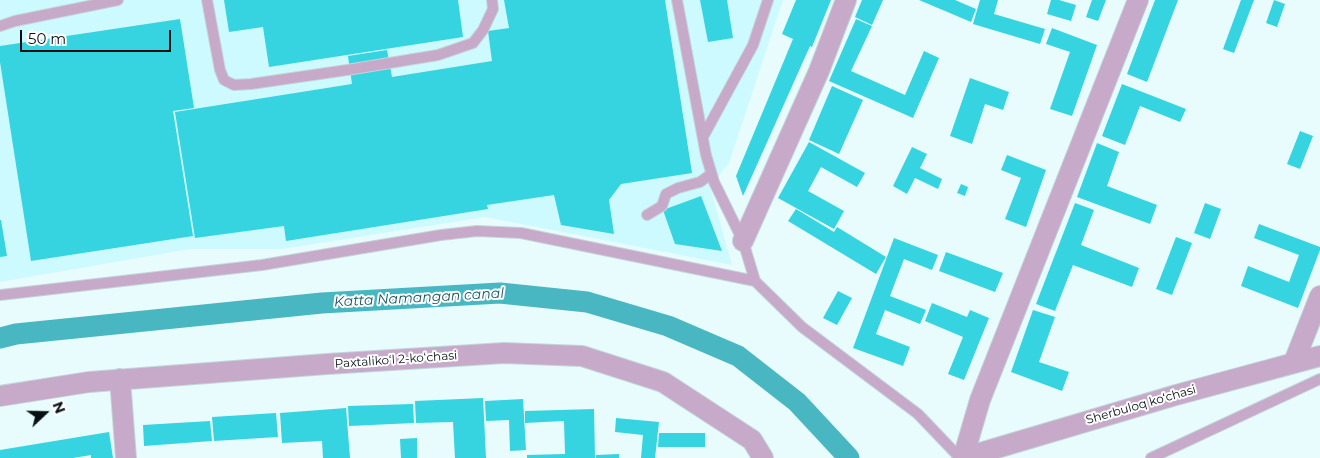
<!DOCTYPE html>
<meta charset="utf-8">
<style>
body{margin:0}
#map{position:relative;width:1320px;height:458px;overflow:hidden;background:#e8fcfe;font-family:Montserrat,sans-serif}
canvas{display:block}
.north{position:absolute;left:20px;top:388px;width:50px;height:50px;-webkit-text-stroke:4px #fff;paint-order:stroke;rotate:69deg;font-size:14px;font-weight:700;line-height:20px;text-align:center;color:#051112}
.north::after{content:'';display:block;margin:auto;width:18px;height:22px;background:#051112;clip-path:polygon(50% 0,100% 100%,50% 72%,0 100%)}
.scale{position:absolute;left:20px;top:30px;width:151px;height:22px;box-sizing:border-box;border:2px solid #051112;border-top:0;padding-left:6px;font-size:15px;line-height:18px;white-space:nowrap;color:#051112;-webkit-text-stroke:4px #fff;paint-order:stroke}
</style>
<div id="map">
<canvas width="1320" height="458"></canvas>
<div class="north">N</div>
<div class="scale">50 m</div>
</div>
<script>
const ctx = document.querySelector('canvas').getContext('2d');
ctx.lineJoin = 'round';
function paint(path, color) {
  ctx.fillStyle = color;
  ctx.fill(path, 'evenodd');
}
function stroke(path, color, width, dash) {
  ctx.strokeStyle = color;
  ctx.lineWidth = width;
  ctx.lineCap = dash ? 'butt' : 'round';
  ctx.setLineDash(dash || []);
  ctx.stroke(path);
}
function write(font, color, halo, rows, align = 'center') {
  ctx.font = font + ' Montserrat,sans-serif';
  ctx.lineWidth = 4;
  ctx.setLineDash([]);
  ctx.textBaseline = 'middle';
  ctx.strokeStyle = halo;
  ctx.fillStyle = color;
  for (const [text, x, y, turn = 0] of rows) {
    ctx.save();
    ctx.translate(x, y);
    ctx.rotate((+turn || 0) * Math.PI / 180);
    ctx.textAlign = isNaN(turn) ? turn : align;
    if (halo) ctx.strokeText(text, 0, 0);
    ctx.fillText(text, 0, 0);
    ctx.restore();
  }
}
const built = new Path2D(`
 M0,0H783L729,163L710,187L732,265L485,217L282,249H190L0,282Z`);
const canal = new Path2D(`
 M0,338L16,334L322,303L500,293L587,302L668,326L738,356L797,402L849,458`);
const building = new Path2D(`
 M224,0H458L463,37L269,67L263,27L229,32Z
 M504,0H665L692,173L621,184L609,200L614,234L561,225L554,195L487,205L488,209L286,241L284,226L195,238L175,112L352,84L348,56L387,50L392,77L492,61L488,31L509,28Z
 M700,0H727L733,38L708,42Z
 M796,0H831L812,47L810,46L743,196L736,176L793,39L782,34Z
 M862,0H883L872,25L855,17Z
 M919,0H955L976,9L971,22Z
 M980,0H998L994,14L1045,29L1040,44L973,24Z
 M1051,0H1059L1076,5L1071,21L1047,14Z
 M1092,0H1106L1098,21L1086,17Z
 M1155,0H1178L1147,82L1127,74Z
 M1241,0H1254L1234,53L1223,49Z
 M1274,0L1285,4L1277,27L1266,23Z
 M180,19L194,108L173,111L193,236L31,261L0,62V46Z
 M856,19L872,26L851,71L905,95L924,51L939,58L913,118L829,81Z
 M1052,28L1097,45L1072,116L1050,109L1070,52L1046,44Z
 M970,78L1009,92L1003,110L985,104L972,144L950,136Z
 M1122,84L1186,109L1180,122L1140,106L1125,145L1102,136Z
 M832,86L863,100L839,154L809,140Z
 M1300,131L1313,136L1300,169L1287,164Z
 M809,142L865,173L857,187L821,167L808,191L844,211L834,229L778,198Z
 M1097,143L1119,152L1107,186L1157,205L1150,224L1077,197Z
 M912,147L927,154L920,168L942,179L938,189L915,178L907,194L893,186Z
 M1007,155L1046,170L1026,227L1005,219L1021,178L1001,170Z
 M961,184L968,187L965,196L957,193Z
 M701,196L722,251L675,244L663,210Z
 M1075,203L1094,210L1081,245L1139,268L1132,287L1073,265L1055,311L1036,304Z
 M1205,203L1221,209L1210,239L1194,233Z
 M796,209L834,232L837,227L886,257L876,274L788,221Z
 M0,220H1L7,256L0,257Z
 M1259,224L1320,247V250L1298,308L1241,286L1248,266L1289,282L1299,255L1254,238Z
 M1176,237L1192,243L1172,295L1156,289Z
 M894,238L938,255L932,270L904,259L890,296L926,310L920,324L885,310L876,334L910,347L903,366L853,348Z
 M946,252L1003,273L995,292L939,271Z
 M838,291L852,298L837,325L823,318Z
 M932,303L967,317L970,310L989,318L964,380L948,374L963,337L925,321Z
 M1033,310L1055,317L1039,362L1069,372L1062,391L1011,372Z
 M483,398L486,458H455L453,422L416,423L415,401Z
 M523,399L526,450L510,451L509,420L486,421L485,401Z
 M413,404L414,423L349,426L348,406Z
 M346,408L350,458H323L322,441L282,443L280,413Z
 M594,409L595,458H527V455L565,454L564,421L525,423V411Z
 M276,413L278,437L214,441L212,417Z
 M616,418L659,422L655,458H641L643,435L615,432Z
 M210,421L212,441L144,446L143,425Z
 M109,432L113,458H91V455L73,458H0V450Z
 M659,433H705V447H658Z
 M417,438V458H401L400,439Z
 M619,454V458H596V455Z`);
const lane = new Path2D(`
 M207,0L220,70L224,80L234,85L251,84L347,70L438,55L473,43L483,30L493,9L492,0
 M677,0L706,155L714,182L743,241L755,281L802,327L918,414L960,458
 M0,26L15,21L118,0
 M703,137L753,45L768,0
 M647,215L662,206L666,194L678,188L700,182L711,174
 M0,295L262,265L441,235L477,231L521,233L755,281
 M1151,458L1320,379`);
const street = new Path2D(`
 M743,241L819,71L846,0
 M1294,362L1320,296
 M120,379L126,458
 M0,396L89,382L327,364L504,353L582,356L663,382L752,440L763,458
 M963,458L980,400L1138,0
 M963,458L1176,395L1320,356`);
const streetNames = [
 ["Paxtalikoʻl 2-koʻchasi",396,360,-4],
 ["Sherbuloq koʻchasi",1141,405,-16]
];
const waterNames = [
 ["Katta Namangan canal",419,298,-3]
];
paint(built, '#cdfafe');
stroke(canal, '#49b7c2', 21);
paint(building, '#36d3e0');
stroke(lane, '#c4d6d8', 12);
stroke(street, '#c4d6d8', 22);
stroke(lane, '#c7a9c9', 10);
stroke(street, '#c7a9c9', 20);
write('12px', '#051112', '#fff', streetNames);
write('italic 14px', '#19585d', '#fff', waterNames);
</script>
